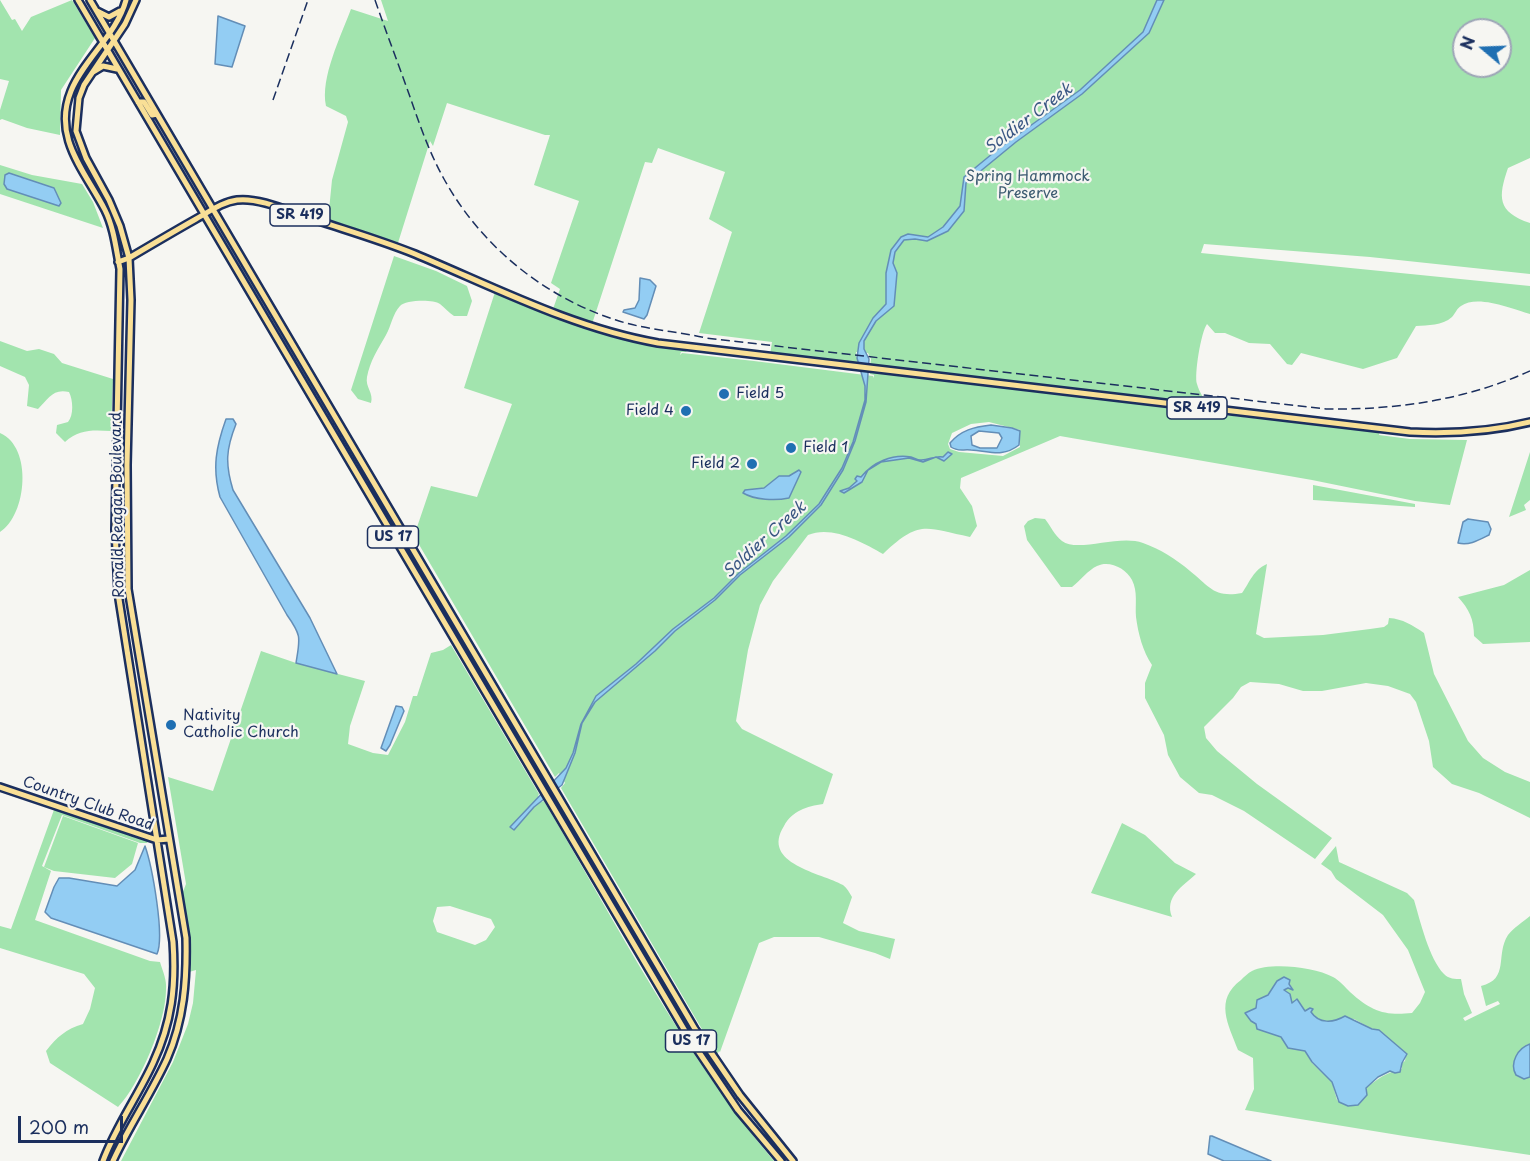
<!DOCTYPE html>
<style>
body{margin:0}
#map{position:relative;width:1530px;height:1161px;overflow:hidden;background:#f6f6f2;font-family:"Playpen Sans",sans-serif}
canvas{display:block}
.north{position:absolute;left:1452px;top:18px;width:60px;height:60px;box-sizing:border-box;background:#f6f6f2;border:2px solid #9ea6b7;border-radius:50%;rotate:289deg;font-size:16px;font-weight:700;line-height:24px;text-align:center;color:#1b2f5e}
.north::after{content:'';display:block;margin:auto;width:21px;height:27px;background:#1f6fb2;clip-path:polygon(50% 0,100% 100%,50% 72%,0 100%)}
.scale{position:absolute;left:18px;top:1116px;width:105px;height:27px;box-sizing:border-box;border:3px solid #1b2f5e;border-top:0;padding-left:8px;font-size:18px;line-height:21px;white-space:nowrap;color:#1b2f5e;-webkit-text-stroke:4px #f6f6f2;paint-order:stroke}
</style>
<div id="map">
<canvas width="1530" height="1161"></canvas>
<div class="north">N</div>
<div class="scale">200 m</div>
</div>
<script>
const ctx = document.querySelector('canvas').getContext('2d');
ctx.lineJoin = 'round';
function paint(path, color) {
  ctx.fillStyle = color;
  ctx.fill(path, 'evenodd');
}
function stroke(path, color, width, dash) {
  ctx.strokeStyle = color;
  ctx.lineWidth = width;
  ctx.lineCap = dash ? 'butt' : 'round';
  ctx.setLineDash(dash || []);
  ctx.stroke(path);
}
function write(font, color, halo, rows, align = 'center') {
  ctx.font = font + ' "Playpen Sans",sans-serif';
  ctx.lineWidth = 4.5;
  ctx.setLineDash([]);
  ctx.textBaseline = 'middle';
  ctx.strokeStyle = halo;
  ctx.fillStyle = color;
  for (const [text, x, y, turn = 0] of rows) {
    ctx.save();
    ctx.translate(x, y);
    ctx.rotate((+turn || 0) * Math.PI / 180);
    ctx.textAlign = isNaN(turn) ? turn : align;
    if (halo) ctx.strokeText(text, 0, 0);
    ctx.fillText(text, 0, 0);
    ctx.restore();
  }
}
const green = new Path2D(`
 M0,0L12,20L15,19L22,31L31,17L72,0L95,38L61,90L60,135L27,128L2,119L0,120V110L9,81L0,79Z
 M381,0H1530V158L1508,168C1498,197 1497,212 1530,223V274L1370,257L1204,244L1201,253L1530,286V314C1513,309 1477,294 1461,306C1457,308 1455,314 1452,317C1442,326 1428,325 1416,326L1397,358L1363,369L1301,353L1292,365L1287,364L1270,344L1249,343L1225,333H1215L1207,324C1201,332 1194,375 1197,384C1199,392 1206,403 1212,408L870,367L871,359L868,353L856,352L858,366L770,355L772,342L699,333L732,232L709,219L725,172L658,148L652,163L645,162L592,324L548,308L553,309L560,289L551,283L579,201L534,185L550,135H545L447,103L433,146L430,141L397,246L328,220L332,180L348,122L346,116L326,106C320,78 341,36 351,9L388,21ZM1464,30H1500V66H1464Z
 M0,165L32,175L82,184L93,202L103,228L0,194ZM9,173L54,188L61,203Z
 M394,256L436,271L467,286L472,301L467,316H454C448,312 445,308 440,304C433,299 405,300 400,306C393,313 391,326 386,335C378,349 370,361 367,377C365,387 374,393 371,403L358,399L351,390Z
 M495,292L591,327L684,349L687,352H681L680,355L682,353L754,361L873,376L874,378V375L870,374V371L1220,412L1224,415L1380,431L1379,435L1410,439L1467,440L1450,505L1415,501L1312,480L1060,436L961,478L960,488L972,506L977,526L970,537C925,528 920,519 883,554C862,542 832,525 808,535L773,581L760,605L748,650L736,721L742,729L833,774L823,804C807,806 792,811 784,826C760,864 822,873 843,885C847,888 849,892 852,897L843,923L859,931L895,939L890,959L875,953L819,937H774L759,943L720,1052L719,1051L717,1055L561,788L565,783L559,773L555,777L414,536L431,486L477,497L512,404L464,388ZM989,422L1020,430V447L1003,456L959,452L950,449L948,444L952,433L971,424Z
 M0,341L27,351L39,349L54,354L62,363L113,379L111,431C93,430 79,429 65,442L56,433L57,425L68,422C74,415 73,400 69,392C53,388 48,399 38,409L27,406L29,385L25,377L0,366Z
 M0,433C33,447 27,515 0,532Z
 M1530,452V500L1524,505L1526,510L1509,517Z
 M1313,485L1415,504V507L1313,500Z
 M1035,518L1045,519C1050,525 1055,536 1062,541C1078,553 1119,534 1143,543C1160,549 1176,559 1190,571C1210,587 1214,598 1242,593C1250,582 1253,570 1267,564L1256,634L1264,638L1323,635L1370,629L1384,627L1388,624L1389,618C1403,619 1412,625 1424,633L1434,674L1468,741L1483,758L1505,772L1530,782V818L1479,793L1452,784L1433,767L1429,741L1416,702L1410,694L1388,686L1366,683L1322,691H1303L1279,684L1250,682L1241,687L1233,698L1204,727L1206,738L1217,751L1257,784L1332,838L1315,859L1244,811L1212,795L1199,793L1180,777L1168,755L1164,735L1145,698V683L1152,665C1143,652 1138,633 1136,617C1135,604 1138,592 1132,580C1126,568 1109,560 1097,566C1088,570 1080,581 1072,587H1061L1027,540L1024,526L1028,521Z
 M1530,570V642L1483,644L1474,636C1474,619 1469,609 1458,597L1504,585Z
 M451,645L539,794L538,796L541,802L544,801C616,923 682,1053 774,1161H121L173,1062L188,1024L193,1003L196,970L189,972L179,902L186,884L168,777L213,791L261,651L296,663L365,681L350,726L348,744L373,753L388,755L405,722L413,696H417L431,653L443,650ZM450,906L491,919L495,927L486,940L475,945L437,932L433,921L437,907Z
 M55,807L149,839L147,843H140L62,815L42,866L51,871L35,920L150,961L160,962C163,972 167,980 166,990C166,1022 140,1084 118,1107L50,1063L46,1051C57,1037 66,1029 83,1024L90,1009L95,988L84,974L0,948V926L11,929Z
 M63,816L138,843L132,864L115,878L54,871L44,867Z
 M1122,823L1145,835L1175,863L1196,874C1183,886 1164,897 1172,917L1091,893Z
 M1336,846L1339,862L1407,893L1414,900C1420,920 1429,959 1444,974C1449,979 1455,979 1461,979L1464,994L1472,1013L1463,1018L1465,1021L1500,1004L1498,1001L1486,1006L1481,986C1510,979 1495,955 1508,935C1513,928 1523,922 1530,916V1044L1526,1045L1528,1077H1530V1155L1404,1136L1245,1110L1254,1089L1253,1058L1238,1050C1228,1024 1214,1000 1241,980C1244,977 1248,973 1252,971C1271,962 1314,967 1333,977C1339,980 1345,987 1350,992C1371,1011 1384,1016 1412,1013L1420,1003L1425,992L1408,950L1383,915L1336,879L1331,871L1321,864ZM1285,977L1293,989L1288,988L1284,990L1290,995L1292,1003H1294L1295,999L1305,1011L1312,1009L1310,1011L1314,1016L1326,1023L1338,1019H1354L1372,1029L1379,1030L1406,1053L1405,1061L1402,1063V1069C1385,1073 1379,1078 1366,1088L1367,1094L1358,1105H1345L1337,1100L1332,1082L1312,1063L1305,1051L1288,1048L1281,1037L1256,1028V1024L1251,1021L1245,1013L1256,1008L1257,1000C1271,997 1274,984 1285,977Z`);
const water = new Path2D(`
 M1157,0H1164L1149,33L1082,94L1016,142L966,183L964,211L948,231L927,241L915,239L904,240L895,252L893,263L897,273L894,306L876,321L864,341V349L869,359L866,402L855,441L843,470L821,505L789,537L740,575L715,600L675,631L655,651L595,702L582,723L575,753L562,785L534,807L514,830L510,827L566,768L573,753L581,724L596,696L636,664L673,629L714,598L739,573L786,536L819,504L842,468L853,442L865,400V386L857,358L859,343L873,318L886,304V273L891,250L901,237L908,234L928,237L943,227L960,206L964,177L998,149L1080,90L1143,32Z
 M218,16L245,26L232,67L215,64Z
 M9,173L54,188L61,203L59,206L7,189L4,184L5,175Z
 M640,278L650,280L656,286L647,315L644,319L623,312L624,310L635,308L639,300Z
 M226,419H233L236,424C226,449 225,464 233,490L310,618L337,674L296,663C300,638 302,636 287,615L220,497C212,468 216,447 226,419Z
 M991,425L1012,428L1020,431L1019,445C1002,458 990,451 971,450C963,449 958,452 951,447L950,443C961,430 974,427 991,425ZM979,431L999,433L1002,438L997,448H980L972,445L971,436Z
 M948,452L952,454L944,461L936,457L923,462L909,458L881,462L868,470L862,482L844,493L840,491L849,488L857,481L855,479L857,476L861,477C873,462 892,454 911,457C915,458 917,460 920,460C928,461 935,455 943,457Z
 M799,470L801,472L789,498C775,501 755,500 743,493L745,490L764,488L779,476H789Z
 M1468,519L1488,522L1491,529L1489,535C1479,540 1469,546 1458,543L1463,522Z
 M396,706L402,707L404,711L390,745L386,751L381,748Z
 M145,846C152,866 165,936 157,954L51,918L45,912L54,887L59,878H69L117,886L135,870Z
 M1284,977L1290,980L1289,984L1293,990L1288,988L1284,990L1290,994L1292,1003L1297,999L1305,1011L1310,1008L1313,1009L1311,1012C1319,1024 1333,1023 1345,1016L1372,1029L1379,1030L1407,1054L1402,1063L1400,1072L1395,1073L1390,1071L1378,1077L1366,1088L1367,1095L1358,1105L1348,1106L1339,1102L1332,1082L1312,1062L1305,1051L1288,1048L1281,1037L1257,1029L1256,1024L1251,1021L1245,1013L1256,1008L1257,1000L1268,995L1277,981Z
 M1530,1044V1077L1524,1079L1516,1075C1509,1063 1518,1048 1530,1044Z
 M1210,1136H1212L1271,1161H1224L1208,1154Z`);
const major = new Path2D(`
 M78,0L688,1036L738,1110L781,1161
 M90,0L695,1029L740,1095L793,1161
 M97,11L109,17L120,11
 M93,72L103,66L117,69
 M138,102H144L152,115L157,114
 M118,262L129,258C151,245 173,232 196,219C209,212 222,202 237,200C260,197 293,213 316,220C349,231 383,241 415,254C494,287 573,328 658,343L1410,432C1451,434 1490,432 1530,422
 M0,787L157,840L169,839
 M103,1161C116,1126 138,1096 153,1063C172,1022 176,986 173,942L118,593L115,530L120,269C116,249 114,228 105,210C85,171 52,138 71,91C84,59 117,34 126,0
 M113,1161C129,1126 151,1094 167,1059C184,1020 187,980 186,938L128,589L127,465L131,300L129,258L120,226L109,200L86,158L76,131L79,98L84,85L125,24L136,0`);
const rail = new Path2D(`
 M375,0C386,32 398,63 409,94C419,123 429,152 444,179C481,246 544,297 616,320C646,330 676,331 706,338L1326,409C1397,410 1465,400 1530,371
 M273,100L308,0`);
const markers = [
 [724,394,6,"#1f6fb2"],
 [686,411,6,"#1f6fb2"],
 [791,448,6,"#1f6fb2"],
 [752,464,6,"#1f6fb2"],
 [171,725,6,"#1f6fb2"]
];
const shields = [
 [300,215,60],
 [1197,408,60],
 [393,537,51],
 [691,1041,51]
];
const shieldNames = [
 ["SR 419",300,215],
 ["SR 419",1197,408],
 ["US 17",393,537],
 ["US 17",691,1041]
];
const parkNames = [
 ["Spring Hammock",1028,177],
 ["Preserve",1028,194]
];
const poiNames = [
 ["Field 5",736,394],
 ["Field 4",674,411,"right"],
 ["Field 1",803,448],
 ["Field 2",740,464,"right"],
 ["Nativity",183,716],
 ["Catholic Church",183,733]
];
const streetNames = [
 ["Ronald Reagan Boulevard",118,505,-91],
 ["Country Club Road",88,804,19]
];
const waterNames = [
 ["Soldier Creek",1029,119,-37],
 ["Soldier Creek",765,540,-42]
];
paint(green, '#a2e4ae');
paint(water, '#93cdf3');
stroke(water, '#638eb7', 1.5);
stroke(major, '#1b2f5e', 10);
stroke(major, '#f9df96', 5);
stroke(rail, '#1b2f5e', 1.5, [9, 4.5]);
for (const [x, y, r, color] of markers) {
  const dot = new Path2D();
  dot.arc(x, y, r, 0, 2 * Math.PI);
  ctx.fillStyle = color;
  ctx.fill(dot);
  stroke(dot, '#f6f6f2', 2);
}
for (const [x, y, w] of shields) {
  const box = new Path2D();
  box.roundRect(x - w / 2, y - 11, w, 22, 4.5);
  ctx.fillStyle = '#f6f6f2';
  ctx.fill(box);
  stroke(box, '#1b2f5e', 1.5);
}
write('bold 14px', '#1b2f5e', null, shieldNames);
write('15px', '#3d5c72', '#f6f6f2', parkNames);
write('15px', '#1b2f5e', '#f6f6f2', poiNames, 'left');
write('15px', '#1b2f5e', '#f6f6f2', streetNames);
write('italic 16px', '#395683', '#f6f6f2', waterNames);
</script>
